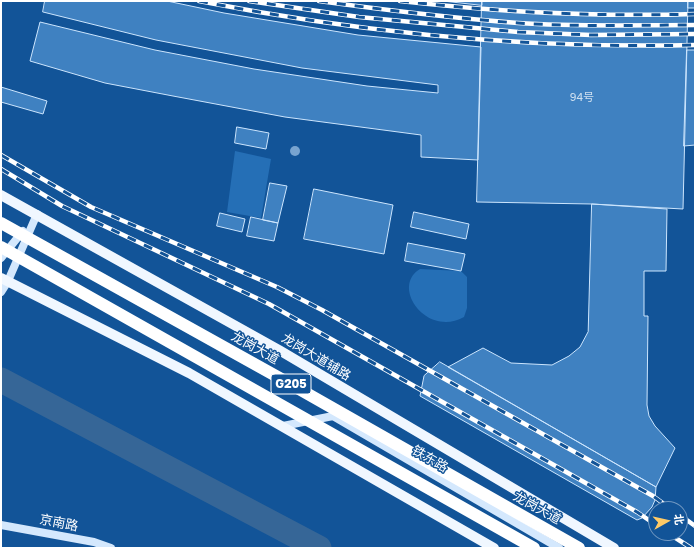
<!DOCTYPE html>
<meta charset="utf-8">
<style>
body{margin:0}
#map{position:relative;width:696px;height:549px;overflow:hidden;background:#125498;font-family:"Golos Text","Noto Sans SC",sans-serif}
canvas{display:block}
.frame{position:absolute;inset:0;border:2px solid #fff;pointer-events:none}
.north{position:absolute;left:648px;top:501px;width:40px;height:40px;box-sizing:border-box;background:#125498;border:1px solid #7198c1;border-radius:50%;rotate:82deg;font-size:11px;font-weight:700;line-height:16px;text-align:center;color:#fff}
.north::after{content:'';display:block;margin:auto;width:14px;height:18px;background:#ffca66;clip-path:polygon(50% 0,100% 100%,50% 72%,0 100%)}
</style>
<div id="map">
<canvas width="696" height="549"></canvas>
<div class="frame"></div>
<div class="north">北</div>
</div>
<script>
const ctx = document.querySelector('canvas').getContext('2d');
ctx.lineJoin = 'round';
function paint(path, color) {
  ctx.fillStyle = color;
  ctx.fill(path, 'evenodd');
}
function stroke(path, color, width, dash) {
  ctx.strokeStyle = color;
  ctx.lineWidth = width;
  ctx.lineCap = dash ? 'butt' : 'round';
  ctx.setLineDash(dash || []);
  ctx.stroke(path);
}
function write(font, color, halo, rows, align = 'center') {
  ctx.font = font + ' "Golos Text","Noto Sans SC",sans-serif';
  ctx.lineWidth = 3;
  ctx.setLineDash([]);
  ctx.textBaseline = 'middle';
  ctx.strokeStyle = halo;
  ctx.fillStyle = color;
  for (const [text, x, y, turn = 0] of rows) {
    ctx.save();
    ctx.translate(x, y);
    ctx.rotate((+turn || 0) * Math.PI / 180);
    ctx.textAlign = isNaN(turn) ? turn : align;
    if (halo) ctx.strokeText(text, 0, 0);
    ctx.fillText(text, 0, 0);
    ctx.restore();
  }
}
const green = new Path2D(`
 M235,151L271,159L261,218L227,212Z
 M420,269L461,271L467,277V308L464,317C427,338 390,287 420,269Z`);
const river = new Path2D(`
 M1,380L319,548`);
const building = new Path2D(`
 M45,1H167L224,13L358,35L481,47L478,160L421,157V135L285,117L173,96L105,83L30,61L40,22L155,50L254,69L367,86L438,93V85L302,68L156,40L43,12Z
 M443,1H482V5Z
 M482,1H688L683,209L592,204L477,202Z
 M688,1H695V8H688Z
 M687,50H695V145L684,146Z
 M1,87L47,101L43,114L1,102Z
 M237,127L269,133L266,149L235,143Z
 M270,183L287,186L278,223L263,220Z
 M314,189L393,205L384,254L304,239Z
 M592,204L667,209L666,271H644V316H648L647,405L649,416L655,426L675,448L656,487L448,367L483,348L511,363L552,365L569,356L580,347L588,332Z
 M414,212L469,224L466,239L411,227Z
 M220,213L245,219L242,232L217,226Z
 M251,217L278,223L274,241L247,236Z
 M408,243L465,254L461,271L405,261Z
 M440,362L656,487L655,500L652,507L642,518L637,520L420,396L424,376Z`);
const secondary = new Path2D(`
 M1,258L23,231
 M1,292L8,281L37,214
 M283,426L333,416L559,548
 M1,525L94,542L111,548`);
const primary = new Path2D(`
 M1,195L279,350L614,548
 M1,278L189,373L494,548`);
const rail = new Path2D(`
 M199,1C362,33 529,49 695,45
 M249,1L359,17L518,32L591,35L695,34
 M319,1C385,10 452,18 518,23C577,27 636,25 695,25
 M400,1C498,12 596,17 695,14
 M1,155L91,207L277,287L322,310L653,496L671,509
 M1,169L62,206L269,304L637,512L656,525
 M680,515L695,526
 M668,533L691,548`);
const highwayBridge = new Path2D(`
 M1,223L285,381L579,548
 M1,247L534,548`);
const trees = [
 [295,151]
];
const numberNames = [
 ["94号",582,98]
];
const shields = [
 [291,384,40]
];
const shieldNames = [
 ["G205",291,384]
];
const streetNames = [
 ["龙岗大道",255,348,29],
 ["龙岗大道辅路",316,357,31],
 ["铁东路",430,459,30],
 ["龙岗大道",537,508,29],
 ["京南路",59,523,11]
];
paint(green, '#256fb6');
stroke(river, '#366697', 25);
paint(building, '#3f81c1');
stroke(building, '#cce5fd', 1);
stroke(secondary, '#d4e8fd', 8);
stroke(primary, '#f0f7ff', 10);
stroke(rail, '#fff', 4.5);
stroke(rail, '#125498', 3, [9]);
stroke(highwayBridge, '#fff', 12);
ctx.fillStyle = '#78a4d0';
for (const [x, y] of trees) {
  ctx.beginPath();
  ctx.arc(x, y, 5, 0, 2 * Math.PI);
  ctx.fill();
}
write('11px', '#cfe0f0', null, numberNames);
for (const [x, y, w] of shields) {
  const box = new Path2D();
  box.roundRect(x - w / 2, y - 10, w, 20, 3);
  ctx.fillStyle = '#125498';
  ctx.fill(box);
  stroke(box, '#fff', 1);
}
write('bold 12px', '#fff', null, shieldNames);
write('13px', '#fff', '#125498', streetNames);
</script>
